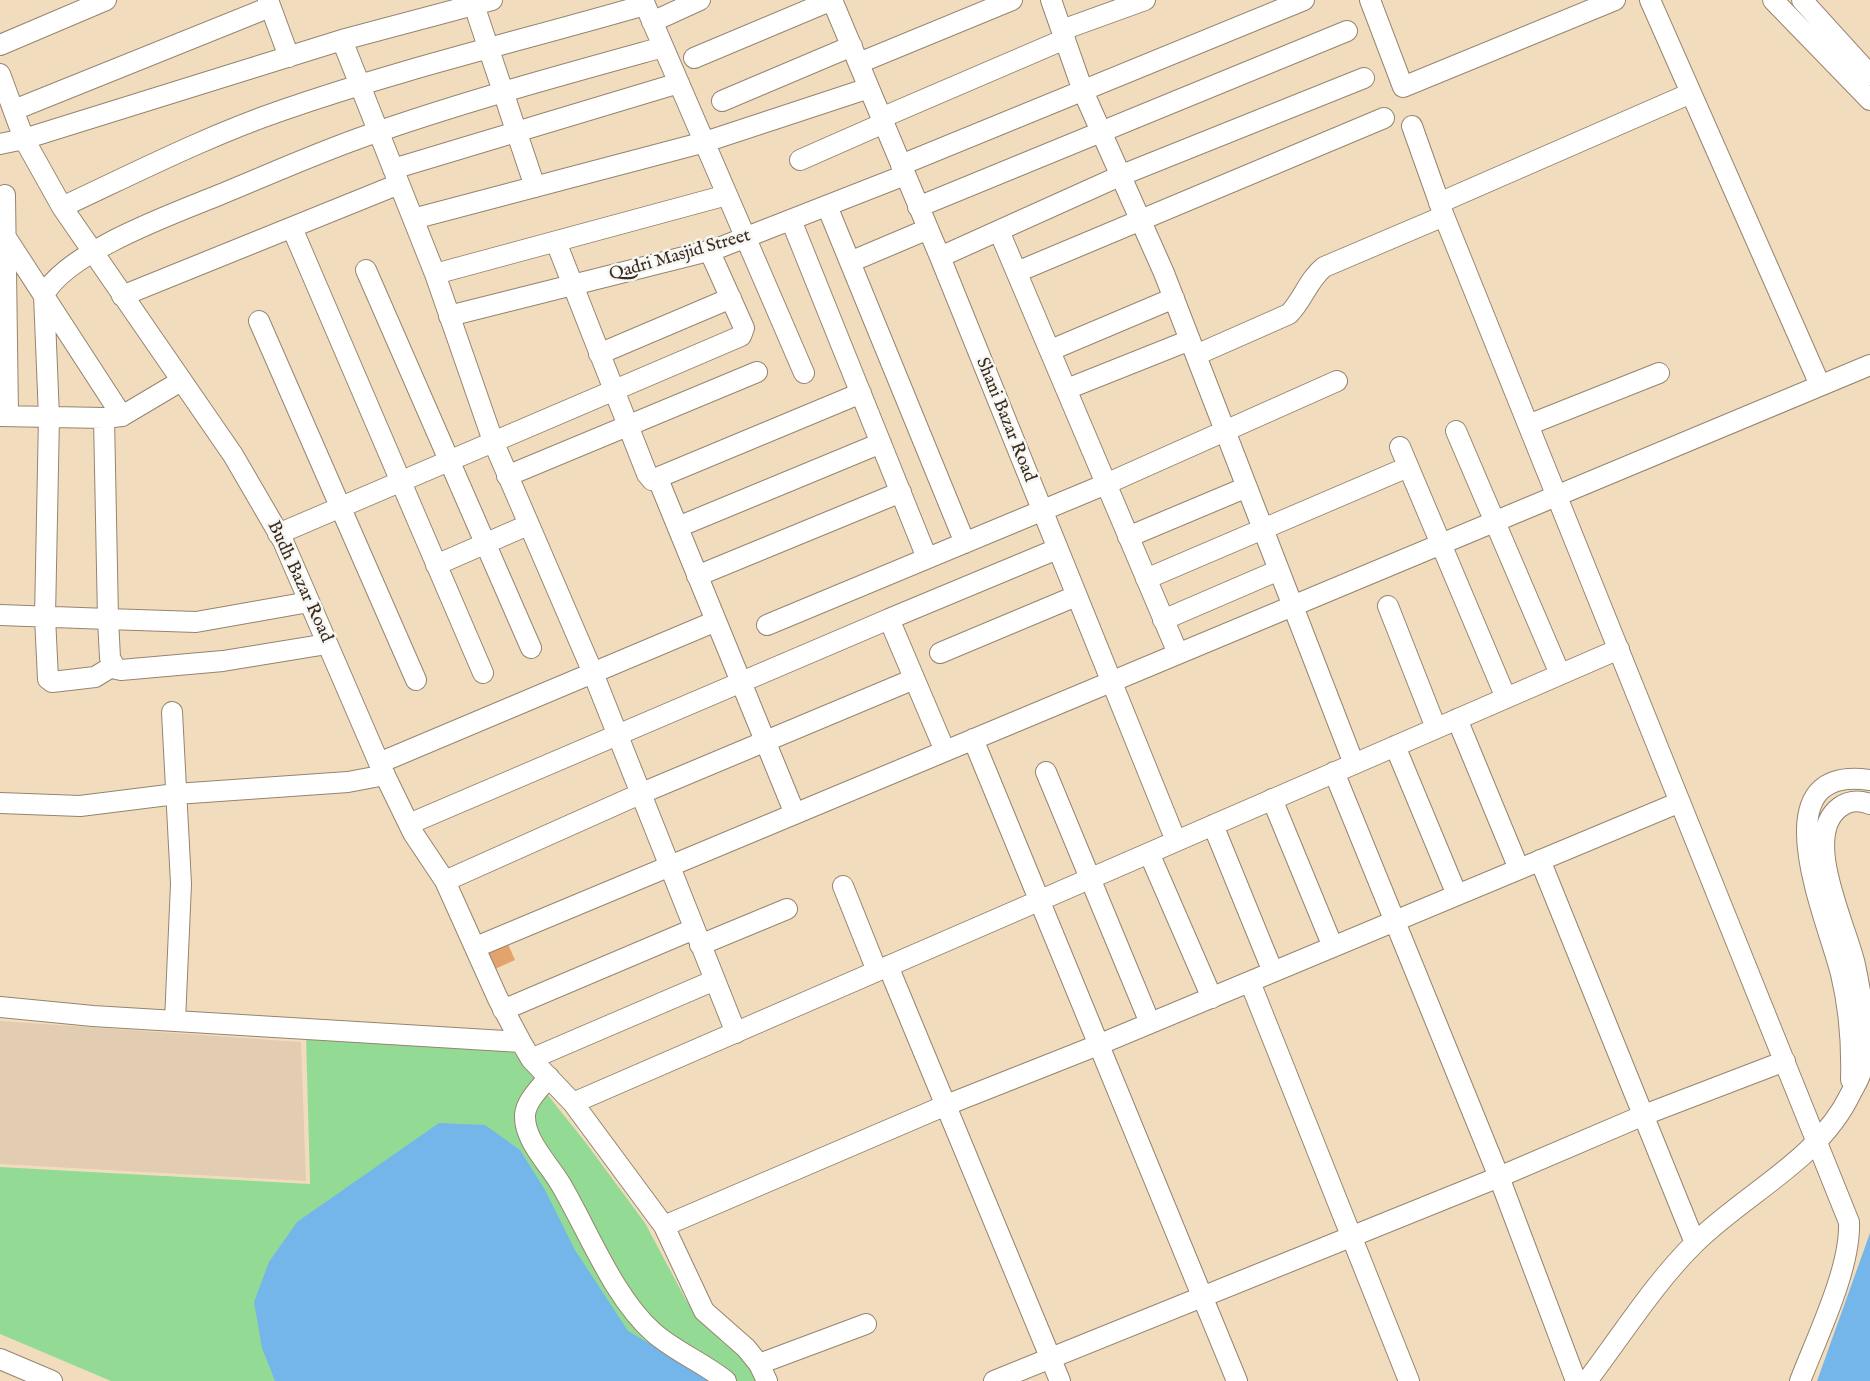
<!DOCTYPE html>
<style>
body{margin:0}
canvas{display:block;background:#f1ddbe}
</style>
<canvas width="1870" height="1381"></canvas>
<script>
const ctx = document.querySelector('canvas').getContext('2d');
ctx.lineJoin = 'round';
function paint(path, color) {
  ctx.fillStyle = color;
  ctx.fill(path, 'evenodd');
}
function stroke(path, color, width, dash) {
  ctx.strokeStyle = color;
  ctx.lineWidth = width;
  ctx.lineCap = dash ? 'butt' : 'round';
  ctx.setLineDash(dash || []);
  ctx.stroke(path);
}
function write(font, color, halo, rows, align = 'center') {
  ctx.font = font + ' "IM FELL English",serif';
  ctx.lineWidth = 5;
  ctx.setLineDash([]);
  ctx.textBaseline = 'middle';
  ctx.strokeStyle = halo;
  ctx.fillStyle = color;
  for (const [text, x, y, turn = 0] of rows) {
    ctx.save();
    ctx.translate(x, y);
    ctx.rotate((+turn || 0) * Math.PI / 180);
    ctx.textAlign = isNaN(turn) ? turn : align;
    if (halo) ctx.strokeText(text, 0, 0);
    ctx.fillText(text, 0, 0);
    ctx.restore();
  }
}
const built = new Path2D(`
 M0,1021L301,1042L306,1181L0,1164Z`);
const green = new Path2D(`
 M306,1036L512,1050L586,1143L645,1223L686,1300L722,1342L748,1362L757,1381H111L0,1334V1167L310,1184Z`);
const water = new Path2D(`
 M439,1123L485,1125L520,1150L545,1190L575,1250L628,1331L705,1376L708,1381H275L262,1348L254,1302L269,1262L297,1222Z
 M1870,1233V1381H1817Z`);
const building = new Path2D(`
 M507,942L515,960L495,969L486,951Z`);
const minor = new Path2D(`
 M268,0L289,57
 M643,0L804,373
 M832,0L940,257L1176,841
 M1051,0L1083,91L1164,273L1354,764
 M1370,0L1403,87L1615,0
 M1650,0L1820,385
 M1773,0L1870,100
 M1802,0L1870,75
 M474,5L535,187
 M652,22L700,0
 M1062,30L1145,0
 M342,40L435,274L493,441L593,673L736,1033
 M0,45L106,0
 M694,58L832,0
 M859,63L1012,0
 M0,74L24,139L62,207L233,455L283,541L379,763L413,833L445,881L498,999L521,1042L531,1059L573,1103L664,1226L704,1311L746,1348L759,1364L767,1381
 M722,101L852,46
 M14,110L270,7
 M881,118L1065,39
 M1412,126L1444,216L1849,1222C1851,1268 1817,1337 1800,1381
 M0,144L24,139L342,40L492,0
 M800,160L884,123
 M901,165L1304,0
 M393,169L679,83
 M5,195L8,416
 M1439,203L1691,93
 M827,206L965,543
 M62,207C135,173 207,136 283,110C401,69 524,40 645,5
 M918,207L1347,31
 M413,219L705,142L869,88
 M791,220L927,558
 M292,228L483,673
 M999,231L1177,651
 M7,239L122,416
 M556,242L647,474L652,480L861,393
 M940,257L1122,175L1364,78
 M850,262L928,229
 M366,270L531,648
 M1017,272L1384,118
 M435,274L727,195
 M122,296L399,184
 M449,316L716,249L905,175
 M259,321L416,680
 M1051,350L1174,298
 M599,354L731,298
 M1196,355L1289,314C1303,300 1308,280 1324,267L1444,216
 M1067,389L1190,340
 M0,416L104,418L122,416L181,381
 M1528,425L1659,373
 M1456,431L1560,674
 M1400,447L1506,698
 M507,476L757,372
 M658,479L795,814
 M678,527L881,443
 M278,534L741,336L744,328L709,250
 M1128,537L1247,487
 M436,565L528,525
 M697,576L901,492
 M1146,579L1408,467
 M309,602L196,622L108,619L110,658L116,669L121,670L223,661L327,644
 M1388,606L1436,728
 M0,615L108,619L104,418
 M1163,620L1279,570
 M767,625L1106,484L1337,381
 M940,653L1076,596
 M113,666L95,677L52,682L48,679L45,617L49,417L44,295C66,252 175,213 219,195C273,173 325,149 380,131C473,99 569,73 663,47
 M172,712L181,884L175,1021
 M1457,719L1519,869
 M973,739L1237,1381
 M1395,746L1457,895
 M945,751L889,619L1057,549
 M379,763L716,621
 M1046,772L1150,1023
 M1334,772L1499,1177L1576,1381
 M1272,799L1333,947
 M0,803L80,806L176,794L348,782L385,775
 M409,824L889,619
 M1213,825L1273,972
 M1149,853L1212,998
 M1540,860L1695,1243
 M445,881L642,793L914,679
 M843,886L877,971
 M700,945L787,909
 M476,947C941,753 1404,555 1870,365
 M888,966L1060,1381
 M1250,982L1409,1381
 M0,1007L93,1016L521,1042
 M503,1010L694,929
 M531,1059L715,980
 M549,1077C540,1088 526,1101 525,1115C524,1140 548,1163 560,1183C588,1230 613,1297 654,1333C676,1352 704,1363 726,1381
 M1851,1080C1852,1045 1849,1007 1841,974C1829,923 1756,763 1870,780
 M573,1103L1619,649
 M664,1226L944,1106L1098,1045L1680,802
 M0,1359L52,1381
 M759,1364L866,1324
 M994,1381L1499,1177L1644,1115L1785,1061
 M1587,1381C1622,1335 1655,1282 1696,1242C1747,1192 1819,1160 1851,1093C1855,1085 1861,1077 1862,1068C1868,1035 1862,998 1855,965C1847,927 1800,836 1840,807C1850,800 1859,800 1870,804`);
const streetNames = [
 ["Qadri Masjid Street",680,256,-16],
 ["Shani Bazar Road",1005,420,68],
 ["Budh Bazar Road",299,582,65]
];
paint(built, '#e2cdb2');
paint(green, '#93db95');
paint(water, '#74b6e9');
paint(building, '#e3a36d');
stroke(minor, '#96846e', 22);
stroke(minor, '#fff', 20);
write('18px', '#3b2a1e', '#f6f6f2', streetNames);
</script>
